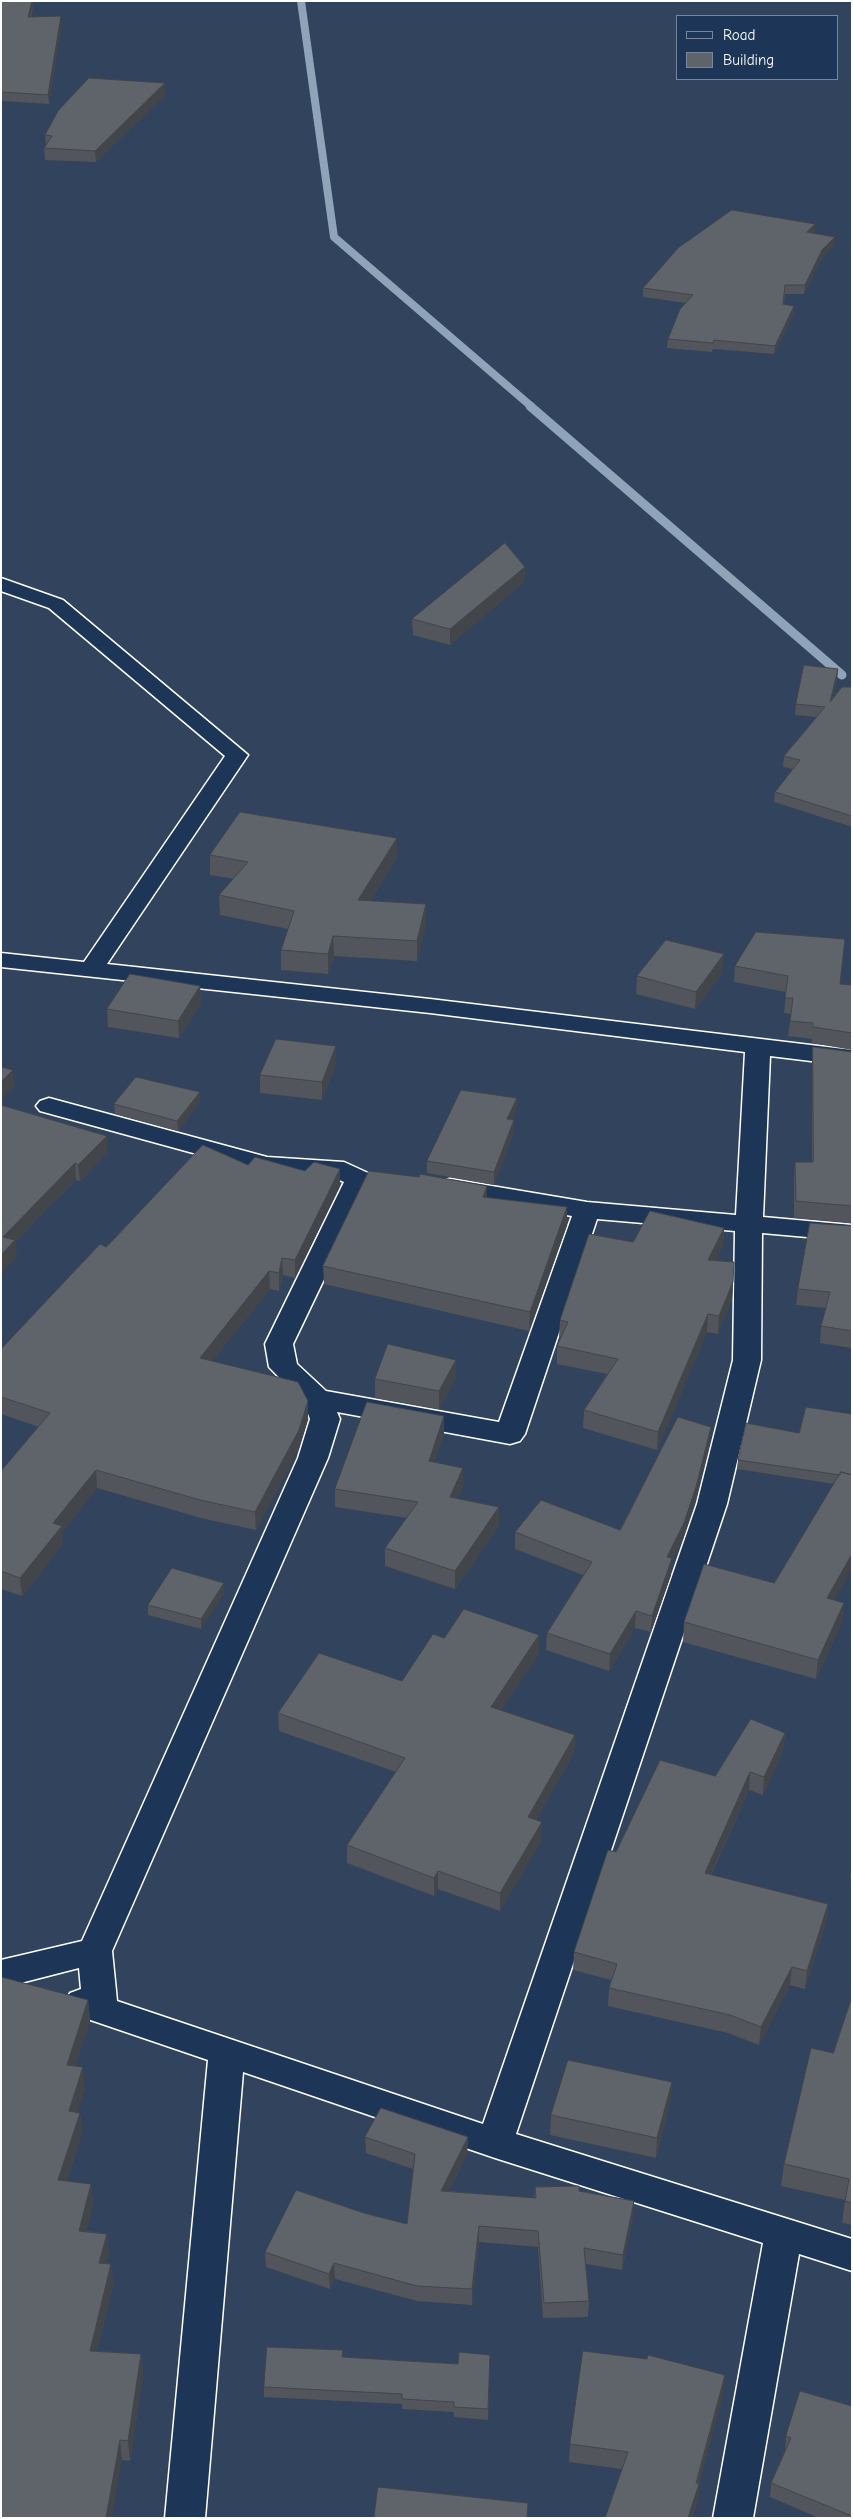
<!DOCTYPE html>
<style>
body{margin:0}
#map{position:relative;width:853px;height:2519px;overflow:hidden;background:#31435d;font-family:"Comic Neue",sans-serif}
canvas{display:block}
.frame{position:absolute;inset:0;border:2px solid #fff;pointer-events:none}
.legend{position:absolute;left:676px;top:15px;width:162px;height:65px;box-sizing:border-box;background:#1d3557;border:1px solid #77869a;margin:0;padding:6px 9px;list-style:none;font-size:15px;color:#fff}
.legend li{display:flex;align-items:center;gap:10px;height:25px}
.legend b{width:25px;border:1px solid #77869a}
</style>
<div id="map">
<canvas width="853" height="2519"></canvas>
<div class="frame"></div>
<ul class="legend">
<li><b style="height:6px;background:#1d3557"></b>Road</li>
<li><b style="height:14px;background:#5f636a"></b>Building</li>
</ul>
</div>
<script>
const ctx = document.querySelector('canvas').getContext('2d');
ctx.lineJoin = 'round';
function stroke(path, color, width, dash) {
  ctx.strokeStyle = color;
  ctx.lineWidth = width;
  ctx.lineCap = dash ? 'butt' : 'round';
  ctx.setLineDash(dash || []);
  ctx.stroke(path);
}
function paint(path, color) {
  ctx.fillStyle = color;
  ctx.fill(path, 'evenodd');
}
const streamFar1 = new Path2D(`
 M301,1L334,237L532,407`);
const stream = new Path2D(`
 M530,406L842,675`);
const minor = new Path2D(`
 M1,578L63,600L248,755L107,964L430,999L852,1050V1066L770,1056L763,1217L852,1225V1241L762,1233L761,1360L727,1504L516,2134L852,2239V2271L799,2254L753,2518H713L763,2243L495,2158L243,2072L205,2518H165L208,2060L70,2013L64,2003L70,1993L81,1989L79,1968L1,1988V1960L82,1941L298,1458L310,1419L304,1403L269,1367L265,1344L344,1182L330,1176L266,1173L40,1111L36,1106L40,1101L49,1098L267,1157L344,1162L368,1173L372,1179L293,1344L297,1364L326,1391L499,1422L572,1216L450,1195L441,1193L437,1187L441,1181L450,1179L587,1202L736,1215L745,1052L430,1013L1,967V953L84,962L225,756L49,608L1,591ZM597,1219L735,1231L733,1360L697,1504L483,2124L117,2001L112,1951L328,1458L340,1419L337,1412L510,1444L520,1441L525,1434Z`);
const wall = new Path2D(`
 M1,1H34L31,17L61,25L49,104L1,101Z
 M165,95L96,162L45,160L44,148L46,145L45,135Z
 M815,224V232L813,233L834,245L822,258L804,294H785L784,304L794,314L774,354L713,349L712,352L667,348L668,339L686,303L643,297V288Z
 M525,567L524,582L450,645L413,635L412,619Z
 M838,669L837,679L832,700L852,687V827L774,802L775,792L793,769L783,767L784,756L817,717L795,715L796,704Z
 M397,838V857L370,901L426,924L417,961L334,956L328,974L281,970V950L288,929L220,915L219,895L234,879L210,875V855Z
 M735,966L840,984L852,985V1050L812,1043V1039L788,1036L791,1014L784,1013L786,992L734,982Z
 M723,972L695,1009L636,994L637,976Z
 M200,986L201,1003L179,1038L108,1027L107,1009Z
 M813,1047L852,1052V1223L794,1218V1178L795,1162H812V1063Z
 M336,1063L322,1100L260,1093V1075Z
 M517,1098L516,1111L512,1120H514V1132L494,1185L427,1173V1161Z
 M200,1102L178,1131L115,1114L114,1104Z
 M1,1105L108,1152L80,1181L76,1180L15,1242L17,1257Z
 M248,1165L305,1171L340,1186L295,1278L283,1275L279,1291L270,1289L212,1361L308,1401V1419L299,1448L256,1530L201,1518L97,1488L62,1532L63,1544L22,1596L1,1589V1471L39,1427L1,1414V1349L106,1247Z
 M487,1186V1198L567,1207V1225L529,1331L324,1284L323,1266Z
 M852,1226V1346L851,1348L820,1343L821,1326L826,1308L796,1305L798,1289Z
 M724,1228L723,1246L715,1260L733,1282L732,1299L718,1334L707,1332L657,1450L583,1428L584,1410L607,1374L557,1364V1346L561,1338L559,1337L560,1320L633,1242Z
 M456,1360V1378L439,1409L375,1398V1379Z
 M852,1414L834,1600L844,1603L842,1622L816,1679L683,1642L684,1622L774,1583L834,1484L737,1469L738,1460L799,1433Z
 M444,1434L434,1462L463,1486L457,1499L499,1525L455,1589L385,1566V1548L407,1518L335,1507V1489Z
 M710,1443L695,1503L683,1539L671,1562V1575L651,1632L635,1628L609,1671L546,1650L547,1633L583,1575L515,1549V1532L620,1530Z
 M224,1593L201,1629L148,1615V1605Z
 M539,1635V1653L501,1710L575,1735L574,1753L536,1820L541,1841L500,1911L438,1889L434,1896L347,1863V1845L396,1772L279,1731L278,1713L402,1681L444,1638Z
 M785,1733L783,1751L763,1795L749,1790L711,1875L828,1904L826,1922L805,1989L790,1985L759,2045L728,2033L608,2006L609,1988L611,1980L573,1970L574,1952L616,1852L715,1776Z
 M852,1866V1879L850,1878Z
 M1,1977L88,2000L90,2021L75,2066L85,2088L77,2112L80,2113L82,2133L67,2181L91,2184L93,2204L86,2231L107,2234L109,2254L106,2263L111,2264L113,2285L97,2351L141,2354L143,2374L130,2461L122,2460Z
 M852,1997V2225L842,2223L845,2200L781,2186L784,2164L833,2053Z
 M672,2082L670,2102L656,2158L550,2135L551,2115Z
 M365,2137H468L467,2153L449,2191L534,2198L535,2187L579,2191L634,2201L633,2216L622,2270L586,2264L589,2301L588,2317L543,2318L538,2247L479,2242L472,2305L417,2301L335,2279L330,2289L266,2267L265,2252L364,2213L407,2224L413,2169L366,2153Z
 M490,2355L488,2420L454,2417V2412L402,2409V2404L264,2397V2387L343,2357L458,2364Z
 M723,2393L699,2485L698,2502L692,2518H605L622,2469L569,2462L570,2444Z
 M852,2406V2518H819L770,2497L771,2483L785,2451L786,2436Z`);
const shadedWall = new Path2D(`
 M32,1H34L28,25V17Z
 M61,16V25L49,104L48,95Z
 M165,83V95L96,162L95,151Z
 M815,224V232L806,241L807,232Z
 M835,237L834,245L822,258L804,294L805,285L822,250Z
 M794,306V314L774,354L775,346Z
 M525,567L524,582L450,645V629Z
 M838,669L837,679L829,712L830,702Z
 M397,838V857L358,920V900Z
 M426,904V924L417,961V941Z
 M333,936L334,956L328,974V954Z
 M724,954L723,972L695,1009L696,992Z
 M200,986L201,1003L179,1038L178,1021Z
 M336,1046V1063L322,1100V1082Z
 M13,1070L15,1086L1,1100V1082Z
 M200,1092V1102L178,1131L177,1121Z
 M517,1098L516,1111L507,1131V1119Z
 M514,1120V1132L494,1185V1172Z
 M107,1136L108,1152L80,1181L78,1165Z
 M75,1163L76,1180L15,1242L17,1257L1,1273V1255L3,1237Z
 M340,1169V1186L295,1278V1260Z
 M487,1186V1204L483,1197Z
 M567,1207V1225L529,1331L530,1312Z
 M724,1228L723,1246L707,1277L708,1260Z
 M282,1258L283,1275L279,1291V1273Z
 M269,1271L270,1289L201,1375L200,1358Z
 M733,1282L732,1299L718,1334L719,1316Z
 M708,1314L707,1332L657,1450L658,1432Z
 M456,1360V1378L439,1409V1391Z
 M308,1401V1419L299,1448L256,1530L255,1512Z
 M444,1416V1434L429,1479V1461Z
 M711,1427L710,1443L695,1503L683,1539L671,1562V1575L651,1632L652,1616L667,1557Z
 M463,1468V1486L449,1515L450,1497Z
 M96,1470L97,1488L62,1532L63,1544L22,1596L20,1578L53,1523Z
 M499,1507V1525L455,1589V1571Z
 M852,1554V1569L825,1617L827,1598Z
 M224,1583V1593L201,1629V1619Z
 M844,1603L842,1622L816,1679L818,1660Z
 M636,1611L635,1628L609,1671L610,1654Z
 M539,1635V1653L491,1725V1707Z
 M785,1733L783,1751L763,1795L764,1777Z
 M575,1735L574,1753L527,1836L528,1817Z
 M750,1772L749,1790L703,1891L705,1873Z
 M542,1822L541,1841L500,1911V1893Z
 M438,1871V1889L434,1896V1878Z
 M828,1904L826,1922L805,1989L807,1971Z
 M792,1967L790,1985L759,2045L761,2027Z
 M88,2000L90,2021L69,2086L67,2065Z
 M83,2067L85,2088L71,2132L69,2111Z
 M672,2082L670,2102L656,2158L657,2138Z
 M80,2113L82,2133L61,2200L58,2180Z
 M468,2137L467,2153L441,2207V2191Z
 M91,2184L93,2204L82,2251L79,2231Z
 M634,2201L633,2216L622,2270L623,2255Z
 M479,2226V2242L472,2305V2289Z
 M107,2234L109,2254L101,2284L99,2263Z
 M334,2263L335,2279L330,2289L329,2274Z
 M111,2264L113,2285L92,2371L90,2351Z
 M141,2354L143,2374L130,2461L128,2441Z
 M725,2375L723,2393L699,2485L698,2502L692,2518H688Z
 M120,2440L122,2460L112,2518H106Z`);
const building = new Path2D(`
 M1,1H32L28,17L61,16L48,95L1,92Z
 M89,78L165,83L95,151L44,148L52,136L45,135L58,111Z
 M732,210L815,224L807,232L835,237L822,250L805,285H785L783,304L794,306L775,346L714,340L713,343L668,339L680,309L693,295L643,288L678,248Z
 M505,543L525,567L450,629L412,619Z
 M804,665L838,669L830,702L842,687H852V816L775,792L800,760L784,756L825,707L796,704Z
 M240,812L397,838L358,900L426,904L417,941L333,936L328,954L281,950L294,911L219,895L248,862L210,855Z
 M756,932L845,939L840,984L852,985V1033L813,1027V1023L790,1021L793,998H785L788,976L735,966Z
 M666,940L724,954L696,992L637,976Z
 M130,974L200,986L178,1021L107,1009Z
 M276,1039L336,1046L322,1082L260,1075Z
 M813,1047L852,1052V1206L796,1201L795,1162H813Z
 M1,1067L13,1070L1,1082Z
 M136,1077L200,1092L177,1121L114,1104Z
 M461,1090L517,1098L507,1119L514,1120L494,1172L427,1161Z
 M1,1105L107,1136L78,1165L75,1163L3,1237L15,1240L1,1255Z
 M203,1145L248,1165L255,1157L305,1171L314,1162L340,1169L295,1260L282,1258L279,1273L269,1271L200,1358L298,1382L308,1401L299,1430L255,1512L200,1500L96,1470L53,1523L62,1526L20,1578L1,1571V1471L50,1413L1,1397V1349L100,1244L106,1247Z
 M369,1171L419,1177L420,1174L487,1186L483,1197L567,1207L530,1312L323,1266Z
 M650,1211L724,1228L708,1260L734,1262L733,1282L719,1316L708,1314L658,1432L584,1410L618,1359L557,1346L568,1322L560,1320L589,1234L633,1242Z
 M810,1223L852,1226V1331L821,1326L830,1292L798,1289Z
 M388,1344L456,1360L439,1391L375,1379Z
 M367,1402L444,1416L429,1461L463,1468L450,1497L499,1507L455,1571L385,1548L418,1502L335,1489Z
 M806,1407L852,1414V1475L841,1472L840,1475L738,1460L746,1423L799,1433Z
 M678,1417L711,1427L696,1487L684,1523L667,1557L672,1558L652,1616L636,1611L610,1654L547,1633L592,1562L515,1532L541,1500L620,1530Z
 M841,1472L852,1475V1554L827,1598L844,1603L818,1660L684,1622L704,1564L774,1583Z
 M172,1568L224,1583L201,1619L148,1605Z
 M464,1609L539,1635L491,1707L575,1735L528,1817L542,1822L500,1893L438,1871L434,1878L347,1845L405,1758L278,1713L319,1653L402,1681L433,1634L444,1638Z
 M751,1719L785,1733L764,1777L750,1772L705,1873L828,1904L807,1971L792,1967L761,2027L730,2015L609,1988L617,1964L574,1952L608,1850L616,1852L660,1760L715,1776Z
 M1,1977L88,2000L67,2065L83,2067L69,2111L80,2113L58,2180L91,2184L79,2231L107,2234L99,2263L111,2264L90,2351L141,2354L128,2441L120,2440L106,2518H1Z
 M852,1997V2203L845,2201L849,2179L784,2164L811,2048L833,2053Z
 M568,2060L672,2082L657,2138L551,2115Z
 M381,2108L468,2137L441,2191L536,2198L535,2187L579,2186V2191L634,2201L623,2255L584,2248L589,2301L544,2303L538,2231L479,2226L472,2289L417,2286L334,2263L329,2274L265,2252L296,2190L364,2213L407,2224L415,2154L365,2137Z
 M267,2347L343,2350L342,2357L458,2364L459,2352L490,2355L488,2409L454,2407V2402L402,2399V2394L264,2387Z
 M583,2351L647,2359L648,2355L725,2375L696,2483L699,2484L688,2518H605L628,2452L570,2444Z
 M800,2391L852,2406V2516L771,2483L791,2438L786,2436Z
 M378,2487L528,2503L527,2518H374Z`);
stroke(streamFar1, '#8fa3b9', 8);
stroke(stream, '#8fa3b9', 9);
stroke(minor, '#fff', 3);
paint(minor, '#1d3557');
paint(wall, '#52555b');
paint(shadedWall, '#42454a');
paint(building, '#5f636a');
stroke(building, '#42454a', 1);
</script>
